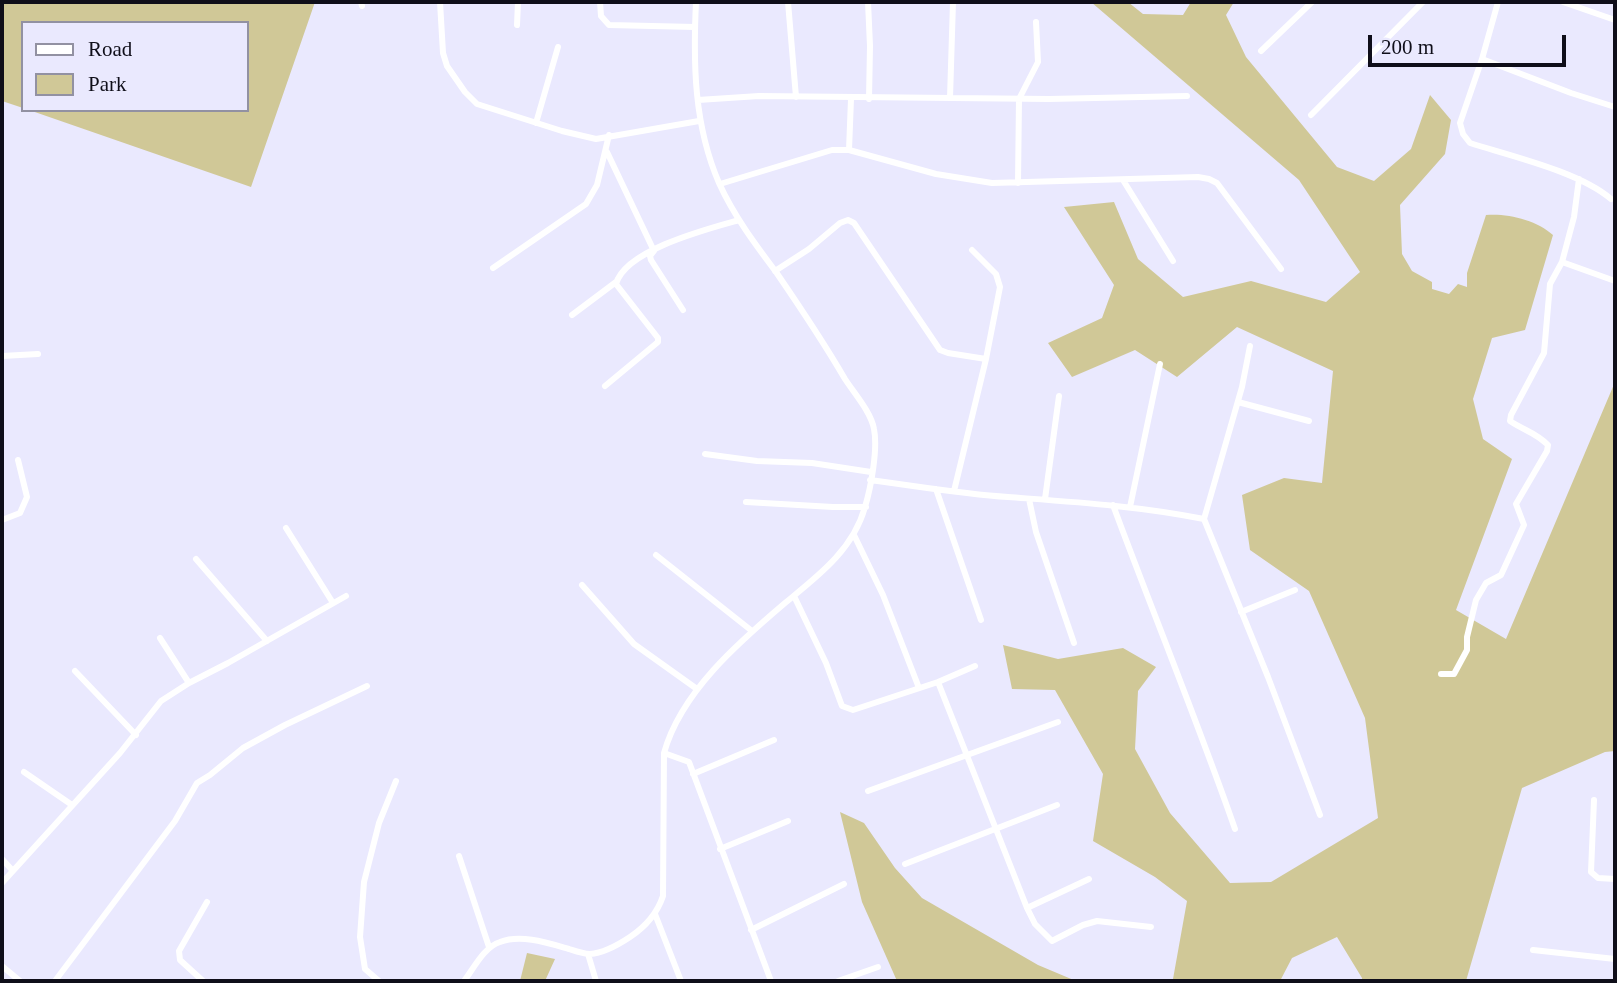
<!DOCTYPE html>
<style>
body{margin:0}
#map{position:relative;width:1617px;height:983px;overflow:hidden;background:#eae9fe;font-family:"Times New Roman",serif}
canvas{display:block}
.frame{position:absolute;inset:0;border:4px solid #0f0e19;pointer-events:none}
.legend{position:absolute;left:21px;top:21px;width:228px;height:91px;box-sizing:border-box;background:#eae9fe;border:2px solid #9291a2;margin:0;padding:9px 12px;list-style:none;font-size:21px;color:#0f0e19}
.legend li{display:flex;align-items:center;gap:14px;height:35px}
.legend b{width:35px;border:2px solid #9291a2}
.scale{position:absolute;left:1368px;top:35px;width:198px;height:32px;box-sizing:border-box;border:4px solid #0f0e19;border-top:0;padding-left:9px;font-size:21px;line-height:24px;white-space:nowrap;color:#0f0e19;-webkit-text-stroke:5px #eae9fe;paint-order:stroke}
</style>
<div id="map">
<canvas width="1617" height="983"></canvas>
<div class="frame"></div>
<ul class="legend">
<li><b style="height:9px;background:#fff"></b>Road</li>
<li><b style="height:19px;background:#d0c897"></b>Park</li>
</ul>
<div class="scale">200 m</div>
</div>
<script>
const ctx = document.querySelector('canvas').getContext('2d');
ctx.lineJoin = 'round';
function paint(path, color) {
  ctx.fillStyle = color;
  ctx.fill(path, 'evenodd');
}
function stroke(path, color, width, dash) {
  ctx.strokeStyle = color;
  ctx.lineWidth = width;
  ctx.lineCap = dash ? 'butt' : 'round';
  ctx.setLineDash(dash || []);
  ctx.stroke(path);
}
const green = new Path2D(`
 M2,2H315L251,187L29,110H247V23H23V108L2,101Z
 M1091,2H1128L1143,14L1183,15L1191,2H1234L1226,15L1246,57L1337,167L1374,181L1411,149L1430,95L1451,120L1445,154L1400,205L1402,254L1412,271L1432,282V289L1449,294L1458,284L1467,287V273L1486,215C1507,213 1537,220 1553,235L1525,330L1492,338L1473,399L1483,439L1512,459L1456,610L1506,639L1615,382V751L1605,752L1522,788L1466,981H1362V978L1337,937L1292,958L1280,981H1160L1173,979L1187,901L1155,877L1093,841L1103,774L1055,690L1012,689L1003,645L1058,659L1123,648L1156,667L1138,691L1135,749L1170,813L1230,883L1271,882L1378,818L1365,718L1309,591L1250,550L1242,495L1284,478L1322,483L1333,371L1237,327L1177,377L1135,350L1072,377L1048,343L1102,318L1114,285L1064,207L1114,202L1138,259L1183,297L1251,281L1326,302L1360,272L1299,180Z
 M840,812L864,823L895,868L922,898L1038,965L1076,981H897L862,902Z
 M527,953L555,959L545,981H520Z`);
const minor = new Path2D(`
 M361,2L362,6
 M440,2L443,53L447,66L465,92L477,104L562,131L596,139L699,121
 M600,2L601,16L609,25L695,27
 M788,2L796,97
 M868,2L870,46L869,99
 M1498,2L1482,59L1460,123L1463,134L1470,143C1511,156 1580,172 1611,199
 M1563,2L1615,20
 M517,25L518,2
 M1261,51L1312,2
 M1482,59L1571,93L1615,107
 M950,98L953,2
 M698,100L759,96L1049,99L1187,96
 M1311,115L1423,2
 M536,123L558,47
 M849,150L851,99
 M607,152L654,251L650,256L651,260L683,310
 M1123,180L1173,261
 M1018,183L1019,99L1038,62L1036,22
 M720,184L832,150H849L936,174L992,183L1198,177L1209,179L1217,183L1281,269
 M1562,262L1615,281
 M493,268L586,204L597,185L609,135
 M775,271L809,249L840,223L848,220L854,223L940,350L948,353L986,359
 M572,315L616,282
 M2,356L38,354
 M605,386L658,342V338L616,284C625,250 707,229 739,220
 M1238,402L1309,421
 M705,454L757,461L812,463L871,472
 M870,480C916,486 962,494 1008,497C1074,502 1139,506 1204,519L1268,677L1320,815
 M936,489L981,620
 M954,491L986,359L1000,287L996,274L972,250
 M1029,499L1036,532L1074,643
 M1045,499L1059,396
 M746,502L833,507H866
 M1113,505C1153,613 1197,720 1235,829
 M1130,507L1160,364
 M1204,519L1242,387L1250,346
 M2,520L20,513L27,497L18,460
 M286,528L333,603
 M854,535L883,595L919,688
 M656,555L752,631
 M196,559L267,641
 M582,585L634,644L697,689
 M794,596L826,663L842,706L853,710L938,682L975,666
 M1241,612L1295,590
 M160,638L189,683
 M75,671L136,735
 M1441,674H1454L1467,650V637L1476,600L1486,583L1501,575L1524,525L1516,504L1547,451L1548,445C1535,432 1525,431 1510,421L1511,415L1544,353L1550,284L1562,262L1574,217L1579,179
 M938,682L1027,908L1035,924L1052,941L1083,925L1097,921L1151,927
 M664,753L689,762L771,981
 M24,772L72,805
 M693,774L774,740
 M868,791L1058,722
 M1594,800L1591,872L1598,878L1615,879
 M720,849L788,821
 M459,856L489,947
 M2,859L13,871
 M905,864L1057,805
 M2,883L120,753L161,701L189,683L228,663L346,596
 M1027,908L1089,879
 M655,914L681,981
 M751,930L844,884
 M1533,950L1615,959
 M588,954L596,981
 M2,966L20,981
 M55,981L175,821L197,783L210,775L243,748L285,725L367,686
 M203,981L180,960L179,951L207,902
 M379,981L365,969L360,937L364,882L379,823L396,781
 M464,981C474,968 484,947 500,942C521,934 548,943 569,949C575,951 583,954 590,954C604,953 618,945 630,937C645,927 657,914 663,896L664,753C681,692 739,642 785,603C818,576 853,550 865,507C871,487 878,449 874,429C871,412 854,393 845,379C824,343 800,307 776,272C755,244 734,216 719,183C694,125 693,64 696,2
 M838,981L878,967`);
paint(green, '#d0c897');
stroke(minor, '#fff', 6);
</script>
